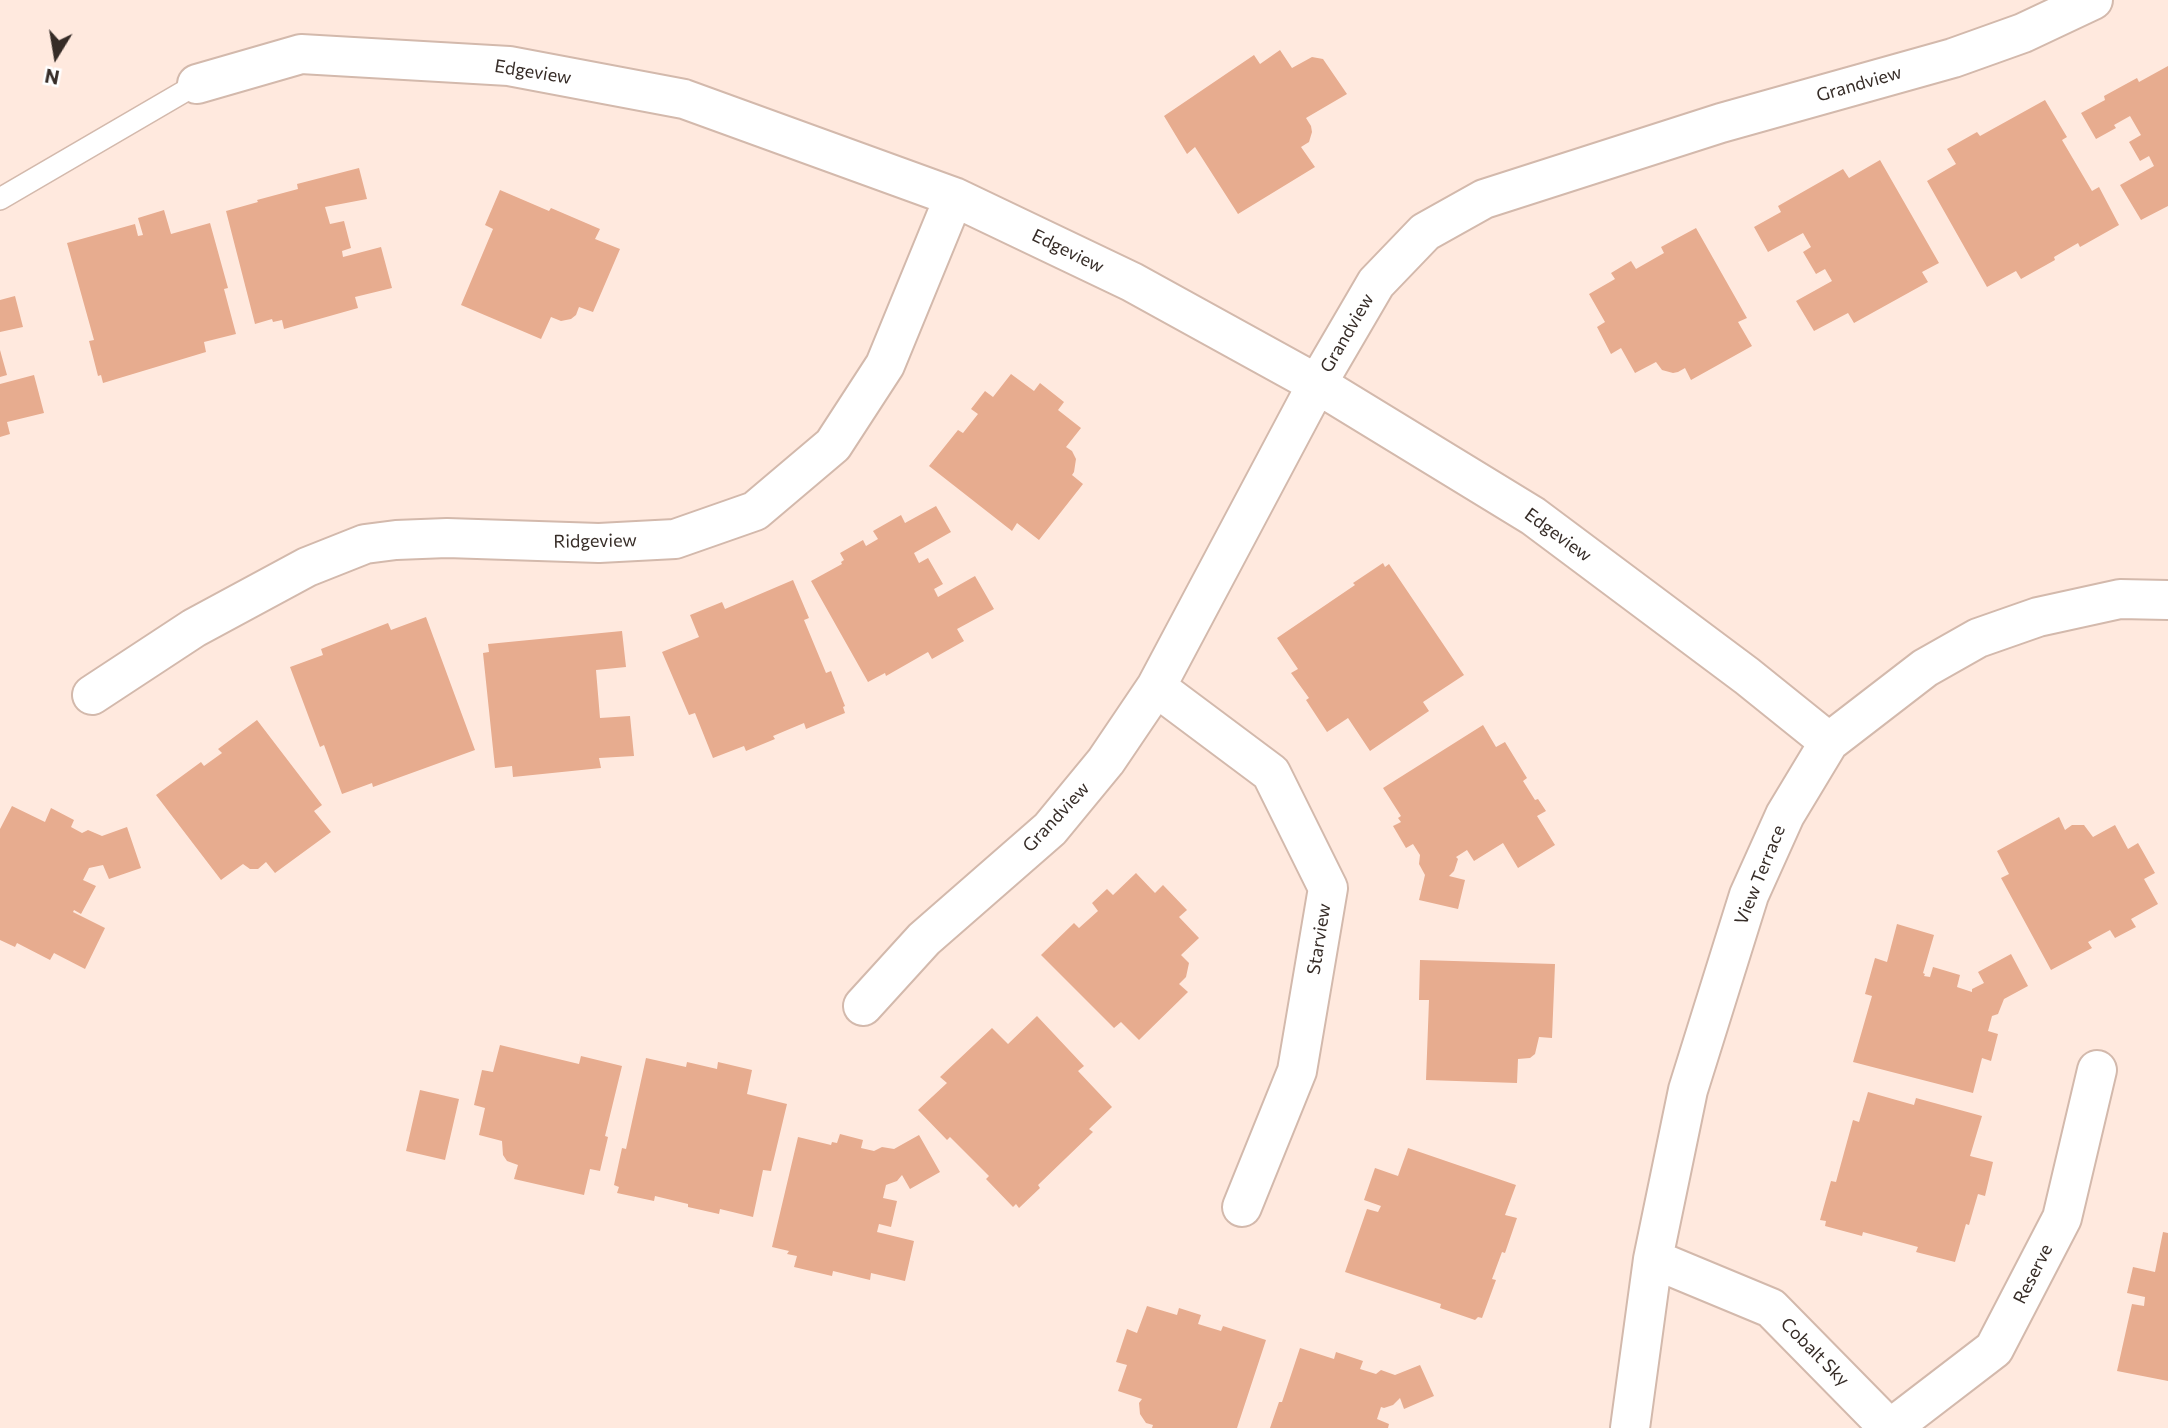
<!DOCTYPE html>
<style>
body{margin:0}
#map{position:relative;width:2168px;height:1428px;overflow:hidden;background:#ffe9de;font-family:Commissioner,sans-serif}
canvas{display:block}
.north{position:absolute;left:21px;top:21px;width:70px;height:70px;-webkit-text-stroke:5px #fff;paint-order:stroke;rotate:191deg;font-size:19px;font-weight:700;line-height:28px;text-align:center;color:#362c27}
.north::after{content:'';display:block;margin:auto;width:24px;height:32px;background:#362c27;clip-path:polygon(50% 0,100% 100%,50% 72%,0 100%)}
</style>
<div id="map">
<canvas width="2168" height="1428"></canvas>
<div class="north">N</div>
</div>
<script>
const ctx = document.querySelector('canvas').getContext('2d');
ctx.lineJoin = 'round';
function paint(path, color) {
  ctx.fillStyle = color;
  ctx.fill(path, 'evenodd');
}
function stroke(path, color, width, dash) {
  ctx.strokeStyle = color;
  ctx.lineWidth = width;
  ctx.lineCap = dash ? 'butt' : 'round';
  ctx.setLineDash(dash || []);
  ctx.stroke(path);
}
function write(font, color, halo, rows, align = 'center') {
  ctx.font = font + ' Commissioner,sans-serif';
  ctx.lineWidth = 7;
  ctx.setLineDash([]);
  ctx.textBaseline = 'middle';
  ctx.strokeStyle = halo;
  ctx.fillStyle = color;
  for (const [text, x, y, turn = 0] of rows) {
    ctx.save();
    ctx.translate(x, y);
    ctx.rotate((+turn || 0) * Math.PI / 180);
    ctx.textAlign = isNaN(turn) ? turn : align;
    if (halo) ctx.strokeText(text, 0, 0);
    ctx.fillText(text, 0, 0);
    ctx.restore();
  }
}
const building = new Path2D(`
 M1280,50L1292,68L1312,57L1323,59L1347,94L1306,118L1311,126L1312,132L1309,142L1301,147L1315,167L1238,214L1195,147L1187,154L1164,116L1254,55L1260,64Z
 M2168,66V206L2141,220L2120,185L2154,166L2149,156L2140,161L2129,142L2141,135L2130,116L2114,125L2116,128L2096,139L2081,113L2105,100L2104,96L2137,78L2139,82Z
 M2045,100L2067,137L2062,140L2092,191L2099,187L2119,225L2080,247L2078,243L2054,257L2055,260L2021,279L2016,271L1987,287L1927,181L1956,164L1947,149L1977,132L1980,136Z
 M1880,160L1939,263L1922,272L1928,282L1854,323L1848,313L1814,331L1796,301L1832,281L1825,269L1816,274L1803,252L1811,247L1803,233L1768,252L1754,227L1781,212L1778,206L1843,169L1849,178Z
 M359,168L367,199L325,207L330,224L344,221L351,248L342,251L343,257L381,247L392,288L355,297L358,308L284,329L282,320L273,322L272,319L255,324L226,211L258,202L257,200L298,189L297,184Z
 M500,190L549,211L551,208L600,229L595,239L620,249L593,312L579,307L576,315L571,319L561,321L551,317L541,339L461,305L493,229L485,225Z
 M164,210L171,234L210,223L228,288L224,289L236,334L204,342L206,352L103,383L101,375L98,376L89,341L94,340L67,243L135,224L138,236L143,235L138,218Z
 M1696,228L1747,318L1738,322L1752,346L1691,380L1685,368L1678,372L1673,373L1662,370L1656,362L1635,373L1621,348L1611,354L1597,327L1605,322L1589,294L1615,279L1611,273L1631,261L1636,269L1664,253L1661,247Z
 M15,296L23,327L0,332V300Z
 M0,350L7,375L0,377Z
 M1011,374L1034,391L1040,383L1064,402L1058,410L1081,428L1066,447L1072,451L1076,459L1074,472L1072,475L1083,484L1039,540L1017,523L1012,531L929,466L958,430L963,433L978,414L971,409L985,391L993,397Z
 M34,375L44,413L7,422L10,434L0,437V384Z
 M936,506L951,532L914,553L919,563L928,558L943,584L934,589L938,597L975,576L994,609L957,629L964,641L932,659L928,652L886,676L885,673L868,682L811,581L842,564L841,562L844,560L840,553L863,540L866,546L878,539L873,531L901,515L905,523Z
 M1383,563L1385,567L1389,564L1464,675L1423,702L1429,711L1370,751L1348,718L1327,732L1306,700L1309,698L1291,673L1298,669L1277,638L1355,585L1353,583Z
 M793,580L809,618L804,620L826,673L831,671L845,706L843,707L845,713L806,729L804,723L773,736L775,739L746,751L744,746L713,758L695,713L689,715L662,652L699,637L690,615L722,602L725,609Z
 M426,617L475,750L373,787L372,783L342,794L324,745L320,747L290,667L323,655L321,649L388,623L391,630Z
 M622,631L626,667L596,670L600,718L630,716L634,756L599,758L601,768L513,777L512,766L495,768L483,653L489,652L488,644Z
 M257,720L322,805L314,811L331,832L275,873L266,862L258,869H250L243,864L221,880L156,795L201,762L204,766L222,753L218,749Z
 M1483,725L1496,747L1505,742L1527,778L1523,781L1535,800L1538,799L1546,811L1537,816L1555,845L1518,868L1503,843L1474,861L1467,850L1456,857L1458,859L1454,871L1449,876L1465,880L1458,909L1419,900L1425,875L1419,864L1420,855L1413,844L1406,848L1393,826L1401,822L1398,818L1401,816L1383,788Z
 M12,806L45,822L51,808L74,820L71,827L82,833L88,830L102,836L127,827L141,868L109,879L103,865L89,868L83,880L96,886L81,914L74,910L73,912L105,928L85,969L54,953L50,960L17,943L15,947L0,940V829Z
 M2059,817L2065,830L2072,825H2084L2093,837L2115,825L2128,849L2138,843L2155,873L2144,879L2158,904L2131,919L2136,927L2115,938L2110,930L2088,942L2092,948L2051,970L2001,878L2009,874L1997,851Z
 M1136,873L1155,893L1163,885L1187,910L1179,917L1199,938L1181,955L1189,963L1186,977L1179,984L1188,992L1139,1040L1121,1022L1114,1028L1041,955L1074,923L1079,928L1098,911L1092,903L1107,889L1113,895Z
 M1897,924L1934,935L1923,973L1925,974L1924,976L1930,977L1933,967L1960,975L1957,987L1972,992V989L1984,983L1978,972L2011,954L2028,986L2004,999L1998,1014L1992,1016L1988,1031L1998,1034L1991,1061L1982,1058L1973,1093L1853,1062L1872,996L1865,994L1875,958L1887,962Z
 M1420,960L1555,964L1552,1038L1539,1037L1535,1054L1530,1058L1518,1059L1517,1083L1426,1080L1429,1000H1419Z
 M1037,1016L1084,1066L1078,1071L1112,1107L1089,1129L1093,1132L1038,1185L1040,1188L1019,1208L1016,1204L1013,1207L986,1179L989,1176L950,1137L947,1140L918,1110L947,1083L940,1077L992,1028L1008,1044Z
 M500,1045L579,1064L581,1056L622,1066L605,1136L608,1137L600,1171L590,1169L584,1195L514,1179L518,1165L507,1161L503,1155L502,1141L479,1135L485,1108L474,1105L482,1070L493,1072Z
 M646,1058L686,1067L687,1062L717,1069L718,1062L752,1070L747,1094L787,1104L771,1171L763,1170L753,1217L720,1209L719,1214L688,1207V1204L655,1196L654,1201L617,1193L619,1187L614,1185L622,1148L626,1149Z
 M420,1090L459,1099L445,1160L406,1151Z
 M1868,1092L1914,1105L1916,1098L1982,1116L1970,1156L1993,1162L1985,1196L1978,1194L1969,1225L1966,1224L1955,1262L1916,1252L1918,1247L1863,1232L1862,1236L1825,1226L1826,1221L1820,1220L1831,1181L1836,1182L1853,1120L1859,1122Z
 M840,1134L863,1140L861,1148L874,1151L882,1147L894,1149L919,1135L940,1172L910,1189L902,1175L897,1181L886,1185L883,1198L897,1201L891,1227L879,1224L877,1232L914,1241L905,1281L871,1273L870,1280L833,1271L832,1276L794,1267L797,1256L787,1254L789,1251L772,1247L798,1137L831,1145L832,1142L837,1143Z
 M1408,1148L1516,1185L1505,1215L1517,1218L1505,1253L1502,1252L1492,1279L1496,1280L1482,1318L1478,1317L1475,1320L1440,1308L1441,1304L1345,1272L1367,1209L1378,1212L1381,1206L1364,1200L1375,1168L1398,1176Z
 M2163,1232L2168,1233V1381L2117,1371L2132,1304L2144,1306L2145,1297L2127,1293L2133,1267L2155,1272Z
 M1147,1306L1177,1315L1179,1308L1201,1315L1198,1324L1221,1331L1223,1326L1266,1340L1237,1428H1152L1153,1425L1146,1423L1140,1414L1139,1403L1142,1399L1118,1391L1127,1365L1116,1362L1127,1329L1137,1333Z
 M1300,1348L1334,1359L1336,1352L1363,1361L1360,1369L1376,1374L1381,1370L1395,1375L1420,1365L1434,1396L1404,1409L1400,1398L1393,1405L1384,1408L1381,1407L1377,1419L1389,1424L1388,1428H1270L1279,1402H1282Z`);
const service = new Path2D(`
 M0,199L197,84`);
const minor = new Path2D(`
 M197,84L301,54L509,66L684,99L954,197L1132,282L1317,384L1533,516L1747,676L1829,742
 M1156,687L1271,773L1328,888L1297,1071L1242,1207
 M92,695L194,628L307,567L365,544L396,540L447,538L599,543L675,539L755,511L833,445L885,365L954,197
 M863,1006L924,939L1050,829L1106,761L1156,687L1317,384L1376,283L1425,232L1484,199L1721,123L1953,58L2023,33L2093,0
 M1653,1259L1771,1308L1889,1428
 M1630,1428L1653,1259L1688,1090L1749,895L1785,815L1829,742L1925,668L1978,638L2038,617L2120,599L2168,600
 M1891,1428L1994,1349L2062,1218L2097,1070`);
const streetNames = [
 ["Edgeview",533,72,9],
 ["Grandview",1859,84,-16],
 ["Edgeview",1068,251,26],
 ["Grandview",1347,333,-60],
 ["Edgeview",1558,535,36],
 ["Ridgeview",595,541,-1],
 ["Grandview",1056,817,-47],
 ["View Terrace",1760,875,-68],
 ["Starview",1319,939,-81],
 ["Reserve",2033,1274,-63],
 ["Cobalt Sky",1815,1352,45]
];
paint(building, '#e7ac8f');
stroke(service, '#d3b9ac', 24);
stroke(minor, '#d3b9ac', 42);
stroke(service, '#fff', 21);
stroke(minor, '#fff', 38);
write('18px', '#362c27', '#fff', streetNames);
</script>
